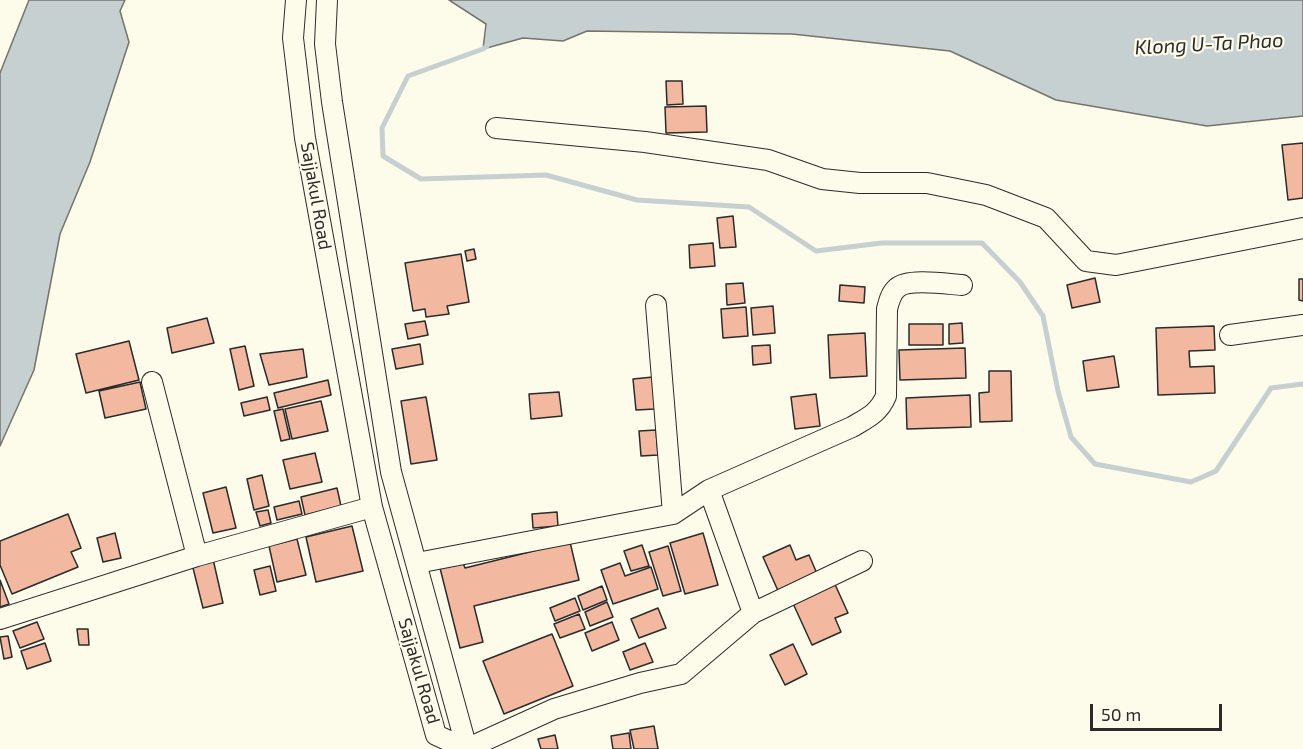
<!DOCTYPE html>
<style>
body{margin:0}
#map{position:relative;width:1303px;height:749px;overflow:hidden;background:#fdfbea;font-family:"Exo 2",sans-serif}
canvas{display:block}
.scale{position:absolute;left:1090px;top:704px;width:132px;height:27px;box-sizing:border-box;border:3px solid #2b2b2b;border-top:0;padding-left:8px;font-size:18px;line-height:21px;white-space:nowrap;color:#2b2b2b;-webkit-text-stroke:4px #fdfbea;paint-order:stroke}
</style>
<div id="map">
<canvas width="1303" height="749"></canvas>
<div class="scale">50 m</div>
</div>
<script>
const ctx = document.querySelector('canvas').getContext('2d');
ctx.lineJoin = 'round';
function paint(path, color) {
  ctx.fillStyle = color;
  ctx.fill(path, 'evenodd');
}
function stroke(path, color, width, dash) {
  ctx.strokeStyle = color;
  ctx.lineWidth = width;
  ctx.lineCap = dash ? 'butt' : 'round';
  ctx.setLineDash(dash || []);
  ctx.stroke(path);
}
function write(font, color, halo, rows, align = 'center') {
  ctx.font = font + ' "Exo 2",sans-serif';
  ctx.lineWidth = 4.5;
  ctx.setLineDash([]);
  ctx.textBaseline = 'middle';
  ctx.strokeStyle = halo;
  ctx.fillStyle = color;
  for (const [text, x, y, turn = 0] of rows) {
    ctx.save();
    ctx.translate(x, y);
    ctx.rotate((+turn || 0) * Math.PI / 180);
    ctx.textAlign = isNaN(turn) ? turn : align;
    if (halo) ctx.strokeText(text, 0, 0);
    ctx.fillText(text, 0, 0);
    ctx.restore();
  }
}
const water = new Path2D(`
 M29,0H125L120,11L129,42L90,162L60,234L34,370L0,446V73Z
 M449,0H1303V116L1207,126L1056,100L950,51L792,34L587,31L563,41L523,38L483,49L486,24Z`);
const stream = new Path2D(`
 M487,46L483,49L408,76L382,128L383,156L421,179L546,175L637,200L749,207L816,251L882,243H982L1020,282L1043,316L1058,391L1071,437L1095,464L1191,482L1216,471L1271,388L1303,384`);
const building = new Path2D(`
 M666,81H682L683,104L667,105Z
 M706,106L707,132L666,133L665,107Z
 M1303,143V198L1288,200L1282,145Z
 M733,216L736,247L720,248L717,218Z
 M713,243L715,266L690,268L689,245Z
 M474,249L476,259L467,261L465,251Z
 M461,254L469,302L447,306L449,314L426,317L425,309L413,311L405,263Z
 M1095,278L1100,302L1072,308L1067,285Z
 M1299,279H1303V301L1299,300Z
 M743,283L745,303L727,305L726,284Z
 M840,285L865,287L864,303L839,301Z
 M773,306L775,333L753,335L751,308Z
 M746,307L748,336L723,338L721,309Z
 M207,318L214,343L172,353L167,328Z
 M425,321L428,335L408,339L405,324Z
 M962,323L963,343L949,344V324Z
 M909,324H943V345H909Z
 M1214,326L1215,350L1189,351L1190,367L1214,366L1215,393L1158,395L1156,328Z
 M865,333L867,376L830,378L828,335Z
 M129,341L139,380L86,393L76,354Z
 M420,344L423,364L396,369L392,349Z
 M770,345L771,363L753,365L752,346Z
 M245,346L254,386L239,390L230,349Z
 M965,348L966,378L900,380L899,350Z
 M303,349L307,377L269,385L260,354Z
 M1114,356L1119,387L1087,391L1083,361Z
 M989,371H1011L1012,421L980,422L979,393L989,392Z
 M653,377L655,409L636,410L633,379Z
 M328,380L331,395L278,408L274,393Z
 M140,382L146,409L105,418L99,391Z
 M559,392L562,416L531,419L529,394Z
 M816,394L820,426L795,429L791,397Z
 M970,395L971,427L907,429L906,398Z
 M267,397L270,410L244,416L241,403Z
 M426,397L437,460L411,464L401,401Z
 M321,401L328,431L292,439L285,409Z
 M283,409L290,439L281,441L274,411Z
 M656,430L658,455L641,456L639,431Z
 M315,453L322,482L290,489L283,460Z
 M262,475L269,506L254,510L247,479Z
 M226,487L236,528L213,533L203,493Z
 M337,488L341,506L305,515L301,497Z
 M299,501L302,514L277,520L274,507Z
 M268,510L271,523L260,526L256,512Z
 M557,512L558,526L533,528L532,514Z
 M68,514L81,548L71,552L78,567L12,594L0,565V541Z
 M352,526L363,571L316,582L306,537Z
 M115,533L121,558L103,562L97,538Z
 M703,533L718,585L685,594L670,543Z
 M297,539L306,575L277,582L269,546Z
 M570,542L579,580L474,606L483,642L460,648L440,568L463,563L465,568Z
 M642,545L649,566L631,571L624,551Z
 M790,545L796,560L809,555L818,576L779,593L763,557Z
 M668,546L681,591L663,596L649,552Z
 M213,559L223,603L203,608L192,564Z
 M620,563L625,576L651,567L658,589L613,604L601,570Z
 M270,566L276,591L260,595L254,570Z
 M0,580L9,604L0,607Z
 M833,580L848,613L835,618L841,632L812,645L791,599Z
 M602,586L607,600L583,610L578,596Z
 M575,598L580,611L555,621L550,608Z
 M607,602L613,617L590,626L585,612Z
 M658,608L666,628L639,638L631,619Z
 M579,614L585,629L560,638L554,624Z
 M37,622L44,639L20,648L13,631Z
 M612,622L619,640L592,651L585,633Z
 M77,629H88L89,645H79Z
 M552,634L573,686L504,714L483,661Z
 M8,636L12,657L4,659L0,637Z
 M45,643L51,661L27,669L21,651Z
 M645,643L653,662L630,670L623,652Z
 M793,644L807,674L785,685L770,655Z
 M654,726L658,749H634L630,730Z
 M629,733L631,749H613L611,736Z
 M555,735L558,749H541L538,739Z`);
const minor = new Path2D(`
 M296,0L293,38L305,138L372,507L436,735L467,749
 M327,0L325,44L332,102L391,472L467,749
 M496,128L645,142L768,160L822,179L860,183H927L986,195L1046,218L1086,261L1116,265L1303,228
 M656,305L673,514
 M1230,335L1303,325
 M152,382L197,556
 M709,490L753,613
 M417,563L673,514L709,490L852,427C867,418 879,413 886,396L887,309C889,301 891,293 897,288C908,278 947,284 962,285
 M0,619L197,556L372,507
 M466,749L554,709L640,683L681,674L753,613L862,561`);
const streetNames = [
 ["Sajjakul Road",316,196,80],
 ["Sajjakul Road",419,671,74]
];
const waterNames = [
 ["Klong U-Ta Phao",1209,44,-3]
];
paint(water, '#c7d0d0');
stroke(water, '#74746e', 1.5);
stroke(stream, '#c7d0d0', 5);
paint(building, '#f2b8a0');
stroke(building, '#2b2b2b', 1.5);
stroke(minor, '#2b2b2b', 22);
stroke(minor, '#fdfbea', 20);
write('18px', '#2b2b2b', '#fdfbea', streetNames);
write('italic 20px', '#2b2b2b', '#fdfbea', waterNames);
</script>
